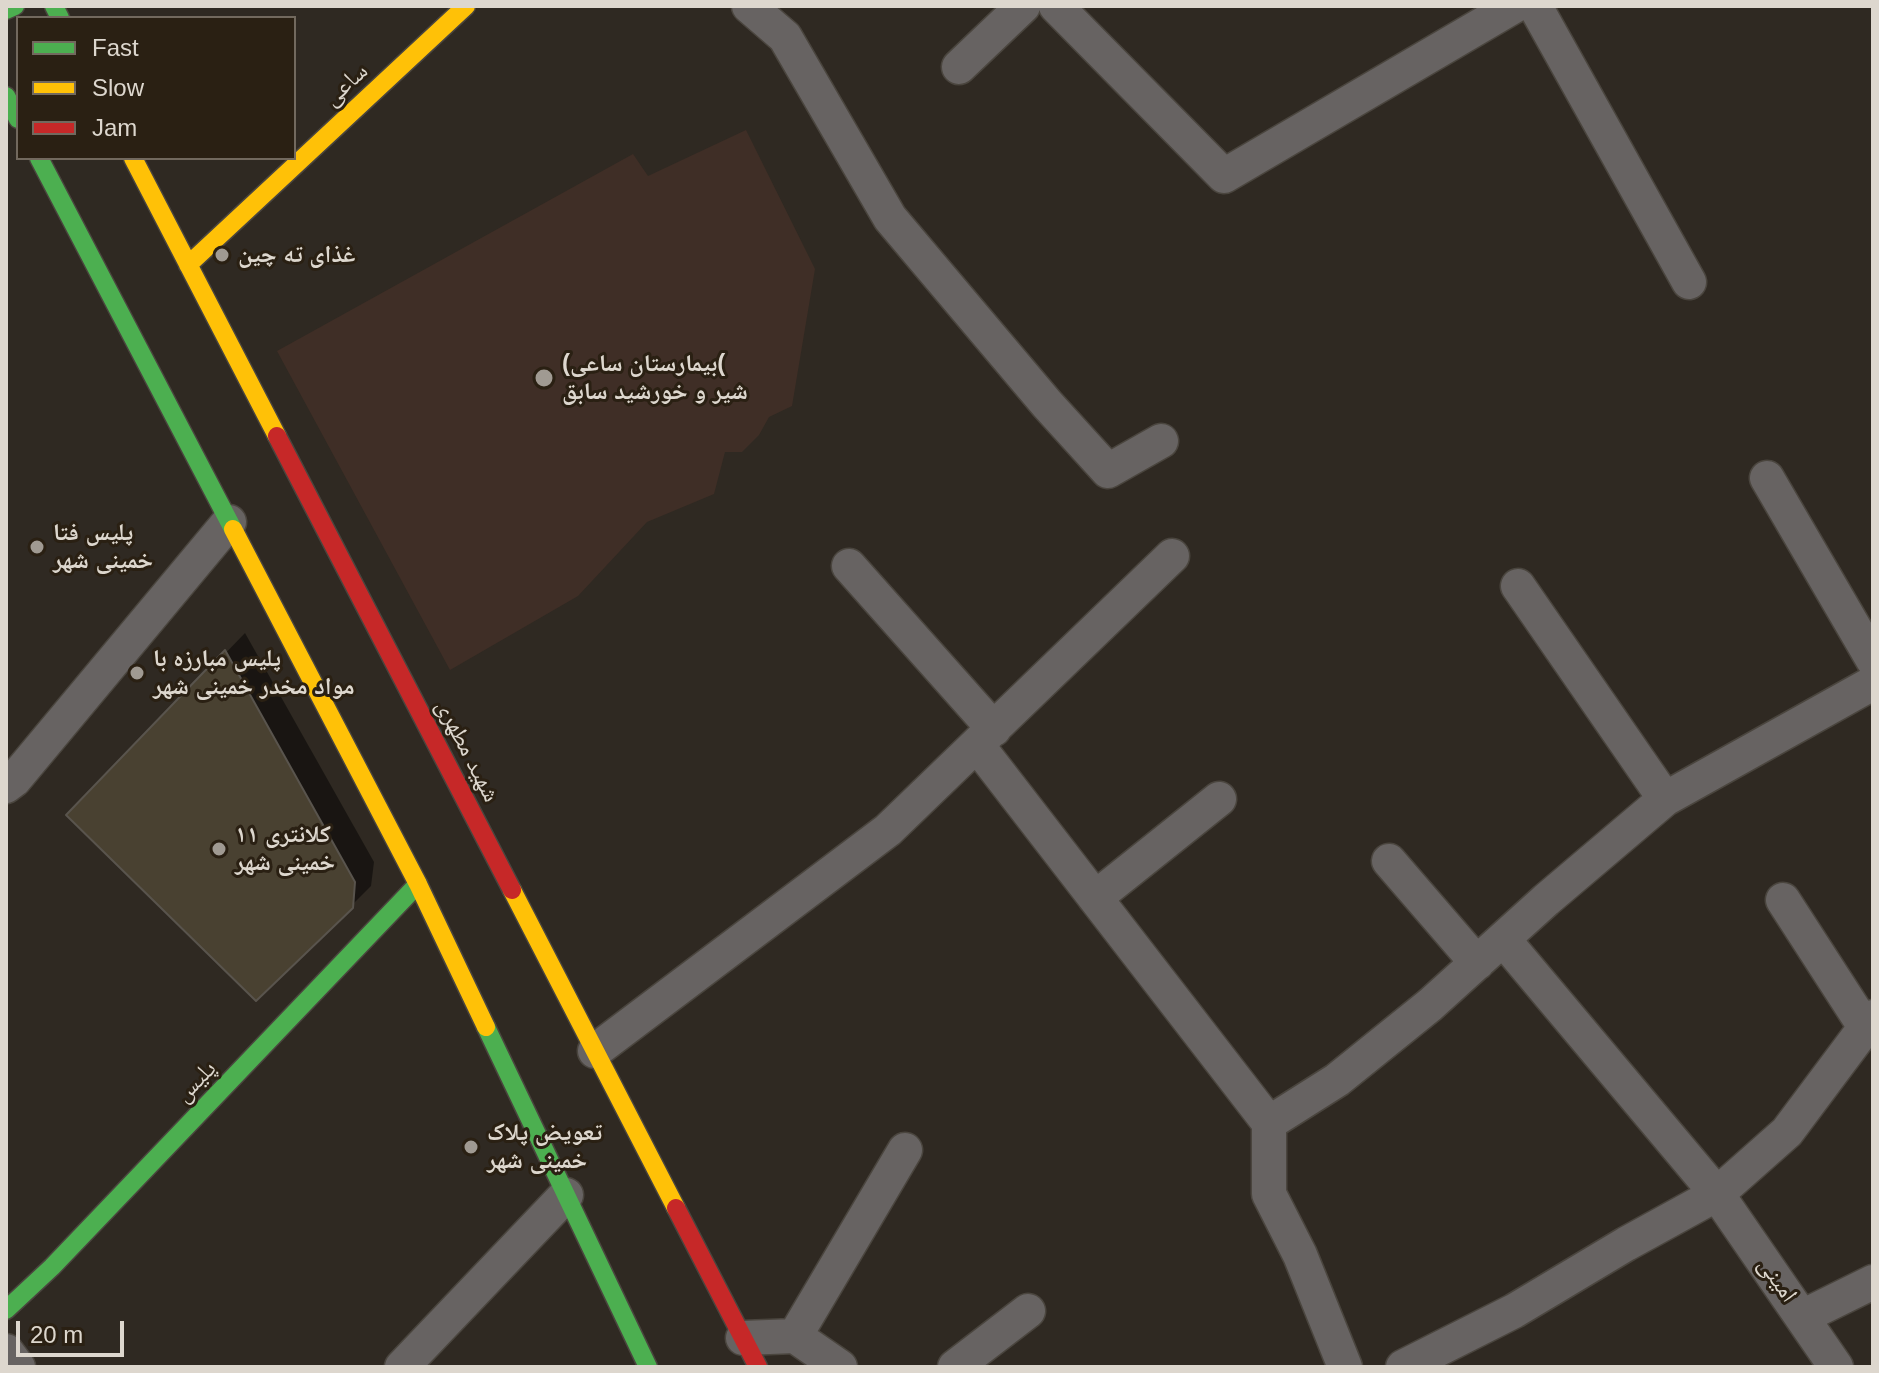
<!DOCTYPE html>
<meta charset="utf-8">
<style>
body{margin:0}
#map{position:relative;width:1879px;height:1373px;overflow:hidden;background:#2f2922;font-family:Arial,sans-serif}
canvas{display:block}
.frame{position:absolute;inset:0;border:8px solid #ddd7ce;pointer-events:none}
.legend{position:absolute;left:16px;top:16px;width:280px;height:144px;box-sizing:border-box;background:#2a2013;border:2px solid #72695e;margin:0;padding:10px 14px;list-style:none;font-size:24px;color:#ddd7ce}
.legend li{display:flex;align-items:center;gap:16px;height:40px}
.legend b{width:40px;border:2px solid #72695e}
.scale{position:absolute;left:16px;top:1321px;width:108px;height:36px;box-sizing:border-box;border:4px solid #ddd7ce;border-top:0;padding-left:10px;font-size:24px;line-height:28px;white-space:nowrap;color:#ddd7ce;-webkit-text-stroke:6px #2a2013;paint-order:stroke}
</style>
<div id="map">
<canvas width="1879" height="1373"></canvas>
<div class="frame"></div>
<ul class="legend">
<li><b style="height:10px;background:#4caf50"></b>Fast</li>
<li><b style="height:10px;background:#ffc107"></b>Slow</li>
<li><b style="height:10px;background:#c62828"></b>Jam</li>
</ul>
<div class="scale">20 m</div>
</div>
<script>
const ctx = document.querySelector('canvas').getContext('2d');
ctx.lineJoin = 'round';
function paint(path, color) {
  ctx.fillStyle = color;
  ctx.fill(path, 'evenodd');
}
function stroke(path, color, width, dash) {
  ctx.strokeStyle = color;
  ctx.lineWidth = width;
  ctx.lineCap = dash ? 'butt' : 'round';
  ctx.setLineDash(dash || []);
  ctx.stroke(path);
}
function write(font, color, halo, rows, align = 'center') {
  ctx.font = font + ' Arial,"Noto Naskh Arabic",sans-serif';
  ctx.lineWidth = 6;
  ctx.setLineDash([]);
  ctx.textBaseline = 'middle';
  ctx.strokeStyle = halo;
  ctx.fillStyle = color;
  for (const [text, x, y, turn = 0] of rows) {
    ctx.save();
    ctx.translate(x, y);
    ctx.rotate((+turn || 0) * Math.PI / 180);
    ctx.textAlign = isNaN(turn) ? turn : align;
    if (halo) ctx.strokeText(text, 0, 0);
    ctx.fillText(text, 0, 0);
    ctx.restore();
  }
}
const medical = new Path2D(`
 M746,130L815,269L792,406L769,417L759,435L742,452H725L714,494L647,522L578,596L450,670L277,351L633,154L648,176Z`);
const shadow = new Path2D(`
 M245,633L374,862L371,886L351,906L69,815Z`);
const building = new Path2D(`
 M225,650L355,882L353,908L256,1001L66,815Z`);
const street = new Path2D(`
 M749,6L785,37L890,218L1047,404L1108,471L1161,441
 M1056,6L1224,176L1514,6
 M1535,6L1689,282
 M959,67L1023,6
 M1767,478L1873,660
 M849,566L994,729
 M1518,586L1665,799
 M977,745L1269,1123
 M6,786L14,780L229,522
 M1389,861L1477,963
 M1095,898L1219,799
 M1783,900L1865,1027
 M1503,939L1717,1194L1836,1367
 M595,1051L888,830L1172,556
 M1802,1317L1873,1282
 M795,1336L905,1150
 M743,1338L795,1336L840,1367
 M6,1351L18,1367
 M402,1367L566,1195
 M955,1367L1028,1311
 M1345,1367L1300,1255L1269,1194V1123L1337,1080L1430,1005L1546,900L1665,799L1873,683
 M1403,1367L1514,1311L1626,1244L1717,1194L1787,1132L1873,1017`);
const fast = new Path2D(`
 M54,6L60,18
 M6,10L15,6
 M6,96L18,119
 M39,158L233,529
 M486,1027L648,1367
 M6,1310L52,1267L418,884`);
const slow = new Path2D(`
 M133,158L277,436
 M188,265L466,6
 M233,529L418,884L486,1027
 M512,890L676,1208`);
const jam = new Path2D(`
 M277,436L512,890
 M676,1208L758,1367`);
const markers = [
 [222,255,8,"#a09a92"],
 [544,378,10,"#a09a92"],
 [37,547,8,"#a09a92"],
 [137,673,8,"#a09a92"],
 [219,849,8,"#a09a92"],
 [471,1147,8,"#a09a92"]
];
const streetNames = [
 ["ساعی",346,85,-43],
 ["شهید مطهری",467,751,63],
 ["پلیس",196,1082,-46],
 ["امینی",1777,1280,55]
];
const poiNames = [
 ["غذای ته چین",238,255],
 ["(بیمارستان ساعی(",562,364],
 ["شیر و خورشید سابق",562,392],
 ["پلیس فتا",53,533],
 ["خمینی شهر",53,561],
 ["پلیس مبارزه با",153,659],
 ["مواد مخدر خمینی شهر",153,687],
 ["کلانتری ۱۱",235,835],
 ["خمینی شهر",235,863],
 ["تعویض پلاک",487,1133],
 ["خمینی شهر",487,1161]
];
paint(medical, '#3f2e26');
paint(shadow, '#0007');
paint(building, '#494131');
stroke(building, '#59544d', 2);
stroke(street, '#4a453e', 37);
stroke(fast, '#4a453e', 21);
stroke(slow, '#4a453e', 21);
stroke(jam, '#4a453e', 21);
stroke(street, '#676362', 34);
stroke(fast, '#4caf50', 18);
stroke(slow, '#ffc107', 18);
stroke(jam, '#c62828', 18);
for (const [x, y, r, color] of markers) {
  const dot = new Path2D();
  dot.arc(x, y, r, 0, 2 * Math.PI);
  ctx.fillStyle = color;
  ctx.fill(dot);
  stroke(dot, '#2a2013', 3);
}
write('24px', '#ddd7ce', '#2a2013', streetNames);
write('bold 24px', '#ddd7ce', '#2a2013', poiNames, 'left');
</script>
